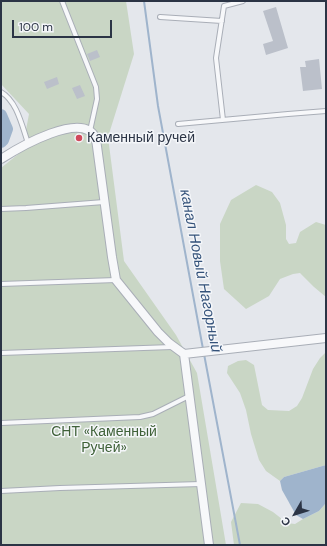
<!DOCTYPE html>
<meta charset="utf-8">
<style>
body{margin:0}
#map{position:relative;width:327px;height:546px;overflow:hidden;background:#e4e7ec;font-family:"DM Sans",sans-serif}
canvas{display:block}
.frame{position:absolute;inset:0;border:2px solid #2b3445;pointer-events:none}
.north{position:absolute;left:275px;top:494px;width:40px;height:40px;-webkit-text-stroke:3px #f4f6f9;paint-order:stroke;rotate:231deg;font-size:11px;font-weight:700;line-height:16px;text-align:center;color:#2b3445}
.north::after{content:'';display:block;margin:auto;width:14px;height:18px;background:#2b3445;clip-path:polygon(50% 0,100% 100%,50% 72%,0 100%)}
.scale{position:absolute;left:12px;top:20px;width:100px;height:18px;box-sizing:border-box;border:2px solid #2b3445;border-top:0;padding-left:5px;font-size:12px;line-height:14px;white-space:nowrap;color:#2b3445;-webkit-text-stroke:3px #f4f6f9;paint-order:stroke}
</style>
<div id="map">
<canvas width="327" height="546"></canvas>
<div class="frame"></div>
<div class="north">С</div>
<div class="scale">100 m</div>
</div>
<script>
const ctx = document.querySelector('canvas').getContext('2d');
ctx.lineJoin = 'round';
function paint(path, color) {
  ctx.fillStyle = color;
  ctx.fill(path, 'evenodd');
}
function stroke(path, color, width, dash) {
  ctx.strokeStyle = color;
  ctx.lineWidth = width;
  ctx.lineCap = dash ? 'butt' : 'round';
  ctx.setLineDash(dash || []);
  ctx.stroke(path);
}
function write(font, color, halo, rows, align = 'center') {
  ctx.font = font + ' "DM Sans",sans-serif';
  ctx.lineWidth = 3;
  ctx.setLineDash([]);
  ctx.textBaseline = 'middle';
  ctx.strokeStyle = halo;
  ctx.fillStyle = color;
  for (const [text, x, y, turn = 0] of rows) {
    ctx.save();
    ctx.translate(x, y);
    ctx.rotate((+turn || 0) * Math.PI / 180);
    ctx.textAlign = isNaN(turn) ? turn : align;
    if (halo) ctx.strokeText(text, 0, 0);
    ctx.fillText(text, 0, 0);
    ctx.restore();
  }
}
const green = new Path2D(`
 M1,1H126L134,54L108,137L124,261L176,335L197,373L226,545H1V168L22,151L29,114L1,84Z
 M256,185L272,192L280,203L286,225V239L289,244L296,243L300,232L316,222L326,225V297L314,287L300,273L293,274L280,279L269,296L246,309L224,289L220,261V224L231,200Z
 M326,352V465L284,477L280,481L266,471L259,460L251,434L246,410L240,393L227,373L228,366L238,361L246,360L254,365L262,405L268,410L289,411L297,406L302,398L313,369L320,358Z
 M241,503L258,504L273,512L287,523L295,524L303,519L319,511L326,503V545H234L231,522Z`);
const water = new Path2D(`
 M326,465V503L319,511L303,519L296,515L282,490L280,481L284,477Z`);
const stream = new Path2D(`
 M144,1L158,106L203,349
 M204,354L240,545`);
const river = new Path2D(`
 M1,115L7,129L3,140L1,142`);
const building = new Path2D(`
 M276,7L288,48L266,55L263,44L273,41L263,11Z
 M97,50L100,57L90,61L87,54Z
 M319,59L322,89L303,91L300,67H306L305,61Z
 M57,77L59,84L47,89L44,82Z
 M80,85L85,96L77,99L72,88Z`);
const service = new Path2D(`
 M62,1L96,87L97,99L90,131
 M160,17L222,21
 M1,92C17,101 22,126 28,143
 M223,120L216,58L224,6L243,1
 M178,124L288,114L326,111
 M1,209L26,208L104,202
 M1,284L116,280
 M1,353L172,347
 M1,423L140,417L153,414L189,396
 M1,491L60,488L201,484`);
const minor = new Path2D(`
 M1,159C18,148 84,109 96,139L112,257L116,280L158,332L169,343L184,354L326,338
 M184,354L209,545`);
const markers = [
 [79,138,4,"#d1495b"]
];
const poiNames = [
 ["Каменный ручей",87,138]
];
const parkNames = [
 ["СНТ «Каменный",104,432],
 ["Ручей»",104,448]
];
const waterNames = [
 ["канал Новый Нагорный",200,271,79]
];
paint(green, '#c9d6c5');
paint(water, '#9fb4cc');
stroke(stream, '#9fb4cc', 2);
stroke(river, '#9fb4cc', 12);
paint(building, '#bbc0ca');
stroke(service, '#a9aeb7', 6);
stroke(minor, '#a9aeb7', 10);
stroke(service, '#f7f8fa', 4);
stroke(minor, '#f7f8fa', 8);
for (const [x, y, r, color] of markers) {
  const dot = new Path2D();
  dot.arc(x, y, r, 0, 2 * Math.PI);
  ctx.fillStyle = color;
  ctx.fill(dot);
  stroke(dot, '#f4f6f9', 1.5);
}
write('14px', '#2b3445', '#f4f6f9', poiNames, 'left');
write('14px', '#3f6138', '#f4f6f9', parkNames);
write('italic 15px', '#34527a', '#f4f6f9', waterNames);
</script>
